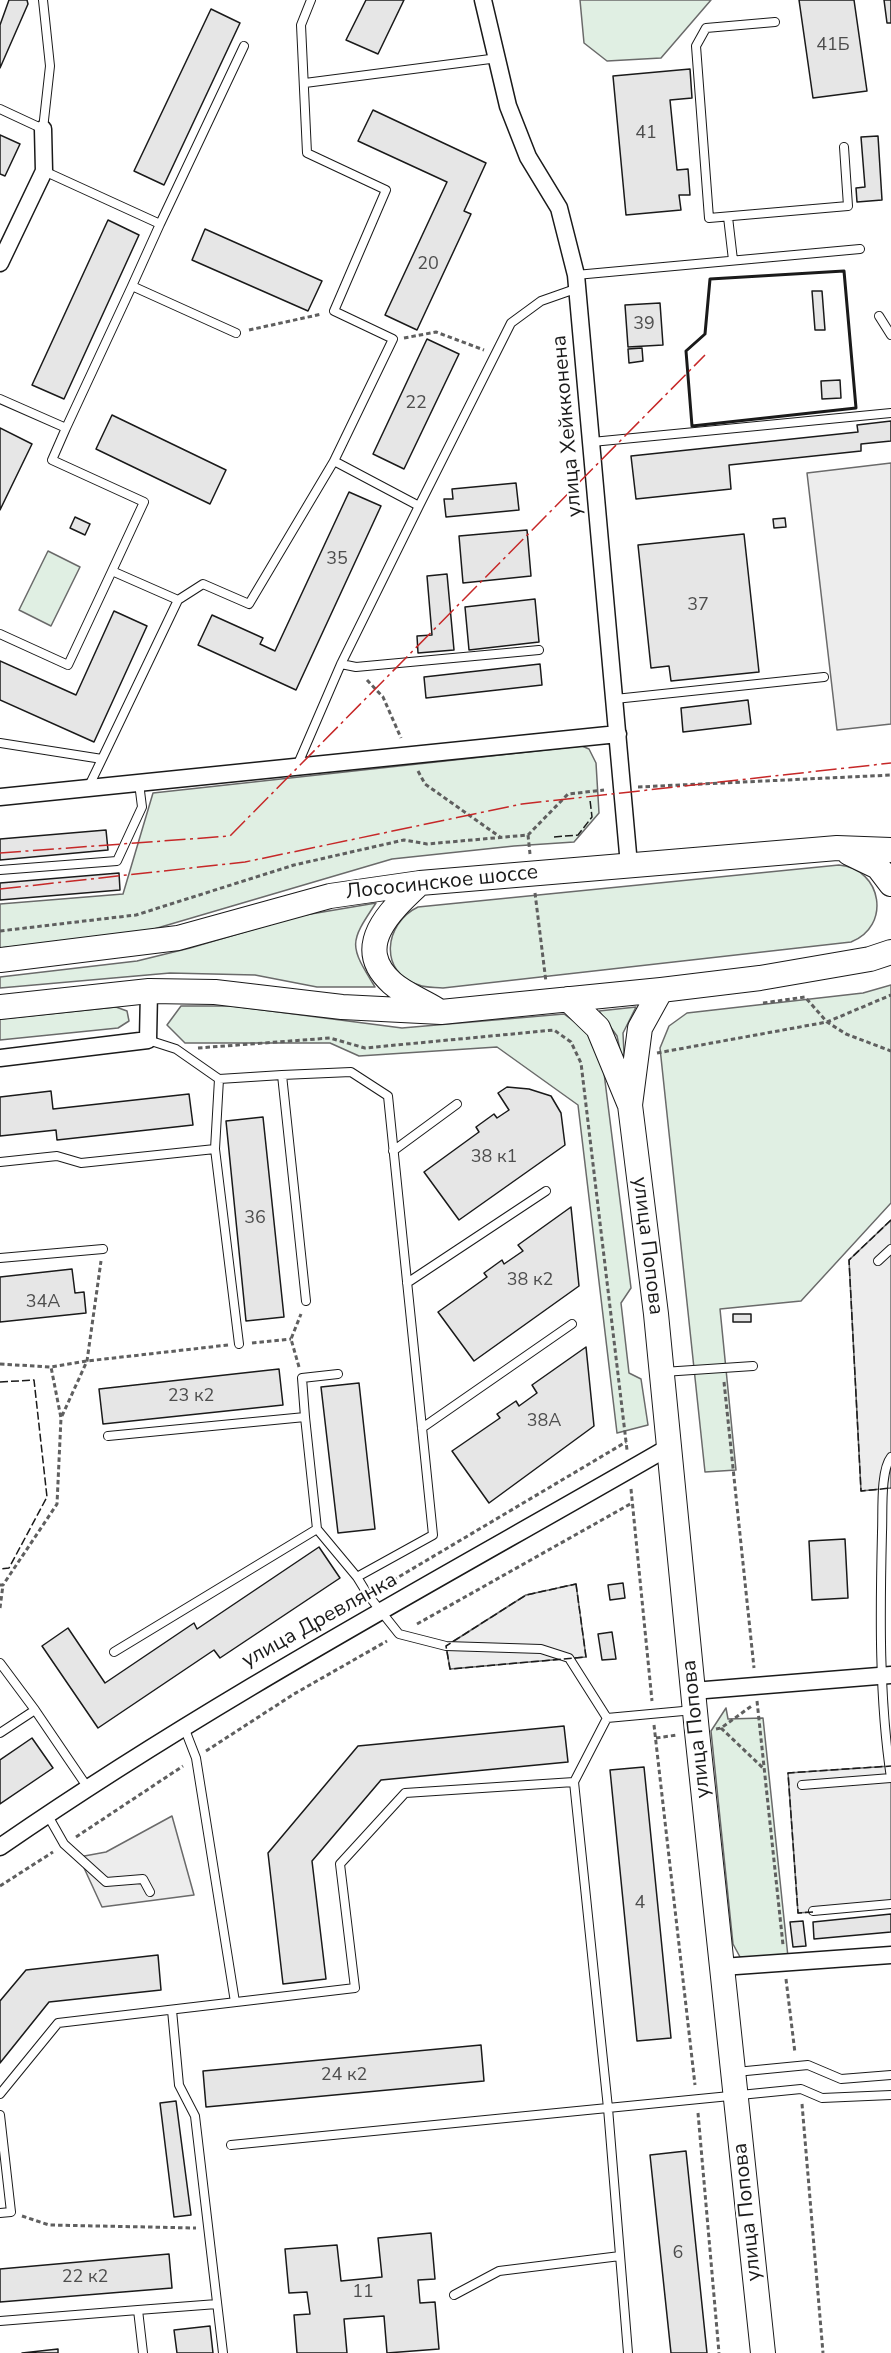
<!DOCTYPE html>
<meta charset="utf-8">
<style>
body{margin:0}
canvas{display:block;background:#fff}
</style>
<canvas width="891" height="2353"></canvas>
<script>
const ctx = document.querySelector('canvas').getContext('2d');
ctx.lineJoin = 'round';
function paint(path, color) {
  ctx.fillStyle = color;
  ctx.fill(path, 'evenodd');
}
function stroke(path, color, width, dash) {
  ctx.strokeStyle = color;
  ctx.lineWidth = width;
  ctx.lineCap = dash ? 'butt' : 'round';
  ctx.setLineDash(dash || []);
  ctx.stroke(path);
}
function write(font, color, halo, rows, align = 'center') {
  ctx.font = font + ' "Nunito Sans",sans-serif';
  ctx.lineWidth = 4.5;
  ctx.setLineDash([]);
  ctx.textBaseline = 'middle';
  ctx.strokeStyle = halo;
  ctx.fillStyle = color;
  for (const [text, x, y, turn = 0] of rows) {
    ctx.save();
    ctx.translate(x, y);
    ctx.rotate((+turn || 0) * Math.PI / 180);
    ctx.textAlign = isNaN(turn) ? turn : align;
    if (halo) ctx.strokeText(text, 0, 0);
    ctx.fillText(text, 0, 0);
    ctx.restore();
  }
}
const green = new Path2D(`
 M580,0H711L661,58L607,61L584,43Z
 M48,551L80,567L51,626L19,610Z
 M582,746L589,749L596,763L599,813L574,842L514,846L392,859L137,934L0,948V904L123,894L153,793Z
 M839,865C883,869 891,927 851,942L443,988C435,987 426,988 419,985C378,973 384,923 418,907Z
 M376,903C349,943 349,945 375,987H317L255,975L170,973L0,988V977L137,961L190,948L299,916Z
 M891,985V1203L801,1301L720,1309L736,1470L705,1472L660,1048L669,1026L687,1013L863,993Z
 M181,1006H232L402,1028L564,1014L590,1033L604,1073L631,1288L621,1303L629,1373L641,1379L648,1425L617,1433L578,1105L497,1047L359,1056L330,1043H185L167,1025Z
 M116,1007L127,1011L129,1021L118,1028L0,1040V1019Z
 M636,1007L623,1033L625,1074L617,1036L599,1011Z
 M726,1708L728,1719L763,1718L788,1957L752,1960L740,1957L733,1944L711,1731Z`);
const parking = new Path2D(`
 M891,463V724L837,730L807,473Z
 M891,1220V1488L861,1491L849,1260Z
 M576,1584L586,1657L450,1669L446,1646L526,1595Z
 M891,1766V1906L798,1913L788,1773Z
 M172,1816L194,1895L102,1907L79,1857L106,1852Z`);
const building = new Path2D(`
 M9,0H27L28,4L0,68V25Z
 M366,0H404L378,54L346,40Z
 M799,0H854L867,91L813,98Z
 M884,0H891V23H887Z
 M211,9L240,23L164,185L134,171Z
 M690,69L692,98L670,100L677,170L688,169L690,195H679L681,210L626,215L613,76Z
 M373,110L486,163L464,211L471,214L417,330L385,315L447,182L358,141Z
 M0,135L20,144L5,176L0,174Z
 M878,136L882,200L857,202L856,188L865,187L861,137Z
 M108,220L139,235L64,399L32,385Z
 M205,229L322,281L308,311L192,260Z
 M812,291H822L825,330H815Z
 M660,303L663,345L628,347L625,305Z
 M427,339L459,354L404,469L373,454Z
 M642,348L643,361L629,363L628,349Z
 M840,380L841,398L822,399L821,381Z
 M112,415L226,470L210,504L96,449Z
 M891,421V441L861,444V451L729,465L731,489L636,499L631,456L858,432L857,425Z
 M0,428L32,444L0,510Z
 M516,483L519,510L446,517L444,499H453L452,489Z
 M349,492L381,506L296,690L198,645L212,615L263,638L260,644L275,651Z
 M75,517L90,524L85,535L70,528Z
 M785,518L786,527L774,528L773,519Z
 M527,530L531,576L463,583L459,536Z
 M744,534L759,672L671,681L669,666L651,668L638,545Z
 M447,574L454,650L418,653L417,636L432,635L427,576Z
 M535,599L539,642L469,650L465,607Z
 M114,611L147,626L94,742L0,700V661L76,695Z
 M540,664L542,685L426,698L424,677Z
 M748,700L751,724L683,732L681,708Z
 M106,830L108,850L0,860V839Z
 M119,873L120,890L0,900V883Z
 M507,1087L529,1089L551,1096L561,1113L565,1145L459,1220L424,1172L479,1132L476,1127L494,1114L497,1118L509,1110L498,1093Z
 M51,1091L53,1109L189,1094L193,1125L57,1140L56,1130L0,1136V1097Z
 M263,1117L284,1317L246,1321L226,1121Z
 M571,1207L579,1286L474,1361L438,1312L487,1277L484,1273L502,1260L504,1264L523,1251L518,1245Z
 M72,1269L75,1293L84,1292L86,1313L0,1322V1277Z
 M733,1314H751V1322H733Z
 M586,1347L594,1426L489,1503L452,1451L500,1418L497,1414L516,1401L519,1406L537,1393L532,1385Z
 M279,1369L283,1405L103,1424L99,1389Z
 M359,1383L375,1529L338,1533L321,1387Z
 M845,1539L848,1598L812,1600L809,1541Z
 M319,1547L340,1578L220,1658L214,1650L98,1728L42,1646L68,1628L105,1683L194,1623L197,1629Z
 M623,1583L625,1598L610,1600L608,1585Z
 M612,1632L616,1659L602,1660L598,1634Z
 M564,1726L568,1762L381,1780L312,1861L326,1979L283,1984L268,1853L358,1746Z
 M32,1738L53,1768L0,1804V1760Z
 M644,1767L671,2038L637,2041L610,1770Z
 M891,1914V1932L814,1939L813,1922Z
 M803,1921L806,1946L793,1947L790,1922Z
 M158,1955L161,1990L49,2002L0,2063V2001L26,1970Z
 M481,2045L484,2081L206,2107L203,2071Z
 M176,2101L191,2215L174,2217L160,2103Z
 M686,2151L707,2353H671L650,2155Z
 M431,2233L435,2279L418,2280L420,2303L435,2302L439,2349L387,2353L384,2316L344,2319L347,2353H297L294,2315L310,2314L307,2292L289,2293L285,2249L337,2245L341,2281L382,2277L378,2238Z
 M169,2254L172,2288L0,2302V2269Z
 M210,2326L213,2353H177L174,2330Z
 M58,2349V2353H22Z`);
const path = new Path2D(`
 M249,330L322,314
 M404,338L436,332L484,350
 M367,680L383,697L401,738
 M418,771L425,784L500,837
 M638,787L891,775
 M528,835L530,854
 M535,893L546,982
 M0,931L136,915L294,865L404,840L427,844L528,835L568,794L604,790
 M763,1003L805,997L827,1022L846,1034L891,1051
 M198,1048L330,1038L365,1048L554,1030L571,1042L581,1063L627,1450
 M657,1053L827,1022L891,995
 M252,1343L291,1339
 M0,1364L51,1367L87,1361L228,1345
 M299,1367L291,1339L301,1314
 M724,1382L754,1668
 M62,1416L87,1361L101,1261
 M631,1489L652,1701
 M0,1585H3L57,1504L61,1418L51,1367
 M380,1588L626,1442
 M0,1608L3,1585
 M326,1620L356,1602
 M417,1624L632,1503
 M757,1701L783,1945
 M654,1725L695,2085
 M721,1728L763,1768
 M716,1729L721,1728L753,1705
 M656,1738L677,1735
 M206,1751L294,1694L387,1641
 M76,1837L183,1766
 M0,1886L53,1852
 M786,1979L795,2053
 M802,2104L823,2353
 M698,2113L719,2353
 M22,2216L49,2225L196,2228`);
const lane = new Path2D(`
 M311,0L301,25L307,153L386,190L334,311L393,339L334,461
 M775,22L706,28L696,46L709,218L848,206L844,147
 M305,83L498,58
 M0,109L43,129L50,66L43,0
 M44,171L160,224L132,286L236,333
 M728,217L733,260
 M160,224L244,46
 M576,275L860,249
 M879,316L891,335
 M0,399L66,428L52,460L144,502L112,571
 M66,428L132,286
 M592,442L891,413
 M419,506L511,323L541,301L578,288
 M0,634L68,665L112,571L178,600L203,584L249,604L334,461L419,506L341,664L297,766
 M341,664L356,667L539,650
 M615,699L824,677
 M0,743L102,759L178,600
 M88,788L102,759
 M0,870L117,861L142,807L139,783
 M148,1040L176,1049L219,1079L215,1149L239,1344
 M282,1075L351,1072L388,1096L433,1535L357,1577
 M219,1079L282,1075L306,1301
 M393,1151L457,1104
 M0,1162L57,1156L81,1163L215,1149
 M0,1258L103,1249
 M878,1261L891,1249
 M407,1283L546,1191
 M663,1372L753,1366
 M305,1417L302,1378L338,1374
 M422,1428L572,1324
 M108,1436L305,1417L317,1529
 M891,1457C880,1471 883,1513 882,1532C880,1614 879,1698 891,1778
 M114,1652L317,1529L357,1577L368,1595L399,1634L446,1646L541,1649L569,1658L607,1718
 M0,1663L35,1710L88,1788
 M607,1718L574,1782L608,2108L628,2353
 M607,1718L694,1710
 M184,1727L196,1758L235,2002
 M0,1733L35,1710
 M802,1785L891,1778
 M47,1814L64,1844L106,1882L143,1879L150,1892
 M813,1911L891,1904
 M172,2010L179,2085L195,2116L223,2353
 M736,2072L808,2065L841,2079L891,2075
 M0,2094L58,2023L355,1988L340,1864L405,1793L574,1782
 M0,2115L11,2212L0,2213
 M231,2145L801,2089L822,2098L891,2095
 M454,2295L499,2271L620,2256
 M138,2310L217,2304
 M0,2321L138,2310L143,2353`);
const street = new Path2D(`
 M483,0L508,106L528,157L559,208L576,275L629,865
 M0,263L44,171L43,129
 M0,797L618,734
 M0,1058L148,1040L149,991
 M693,1691L891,1675
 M0,1847C214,1699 444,1577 669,1447
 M722,1967L891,1955`);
const secondary = new Path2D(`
 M849,853L878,867L891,884
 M420,883C391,910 351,946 392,983C404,994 423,1001 437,1010
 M0,960L178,938L330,896L420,883L837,848L891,850
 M661,990L640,1028L630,1105L656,1314L697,1732L763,2353
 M568,999L598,1028L629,1103
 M0,1007L149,991L215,992L342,1007L441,1012L661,990L760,978L870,959L891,952`);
const fence = new Path2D(`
 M554,837L578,835L592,817L590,800
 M891,1220L849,1260L861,1491L891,1488
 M0,1382L34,1380L47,1497L9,1568L0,1569
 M576,1584L586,1657L450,1669L446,1646L526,1595Z
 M813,1912L798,1913L788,1773L891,1766`);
const wall = new Path2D(`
 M844,271L856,408L692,426L686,351L705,334L710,279Z`);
const power = new Path2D(`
 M0,853L230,836L705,355
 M0,889L245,862L522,804L891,763`);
const numberNames = [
 ["41Б",833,46],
 ["41",646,134],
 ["20",428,265],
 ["39",644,325],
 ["22",416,404],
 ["35",337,560],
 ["37",698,606],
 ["38 к1",494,1158],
 ["36",255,1219],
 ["38 к2",530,1281],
 ["34А",43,1303],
 ["23 к2",191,1397],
 ["38А",544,1422],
 ["4",640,1904],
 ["24 к2",344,2076],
 ["6",678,2254],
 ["22 к2",85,2278],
 ["11",363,2293]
];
const streetNames = [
 ["улица Хейкконена",568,426,-95],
 ["Лососинское шоссе",442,883,-6],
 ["улица Попова",647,1246,83],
 ["улица Древлянка",320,1621,-29],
 ["улица Попова",697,1729,-96],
 ["улица Попова",748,2212,-96]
];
paint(green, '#e0efe3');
stroke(green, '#6a6a6a', 1.5);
paint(parking, '#ededed');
stroke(parking, '#6a6a6a', 1.5);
paint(building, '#e6e6e6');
stroke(building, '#1a1a1a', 1.5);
stroke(lane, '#1a1a1a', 10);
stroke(street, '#1a1a1a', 19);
stroke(secondary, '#1a1a1a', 26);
stroke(path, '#5f5f5f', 3, [4.5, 3]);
stroke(lane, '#fff', 8);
stroke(street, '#fff', 16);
stroke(secondary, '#fff', 24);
stroke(fence, '#1a1a1a', 1.5, [8, 3]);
stroke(wall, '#1a1a1a', 3);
stroke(power, '#c62828', 1.5, [21, 4.5, 3, 4.5]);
write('18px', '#4d4d4d', null, numberNames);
write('21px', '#1a1a1a', '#fff', streetNames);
</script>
